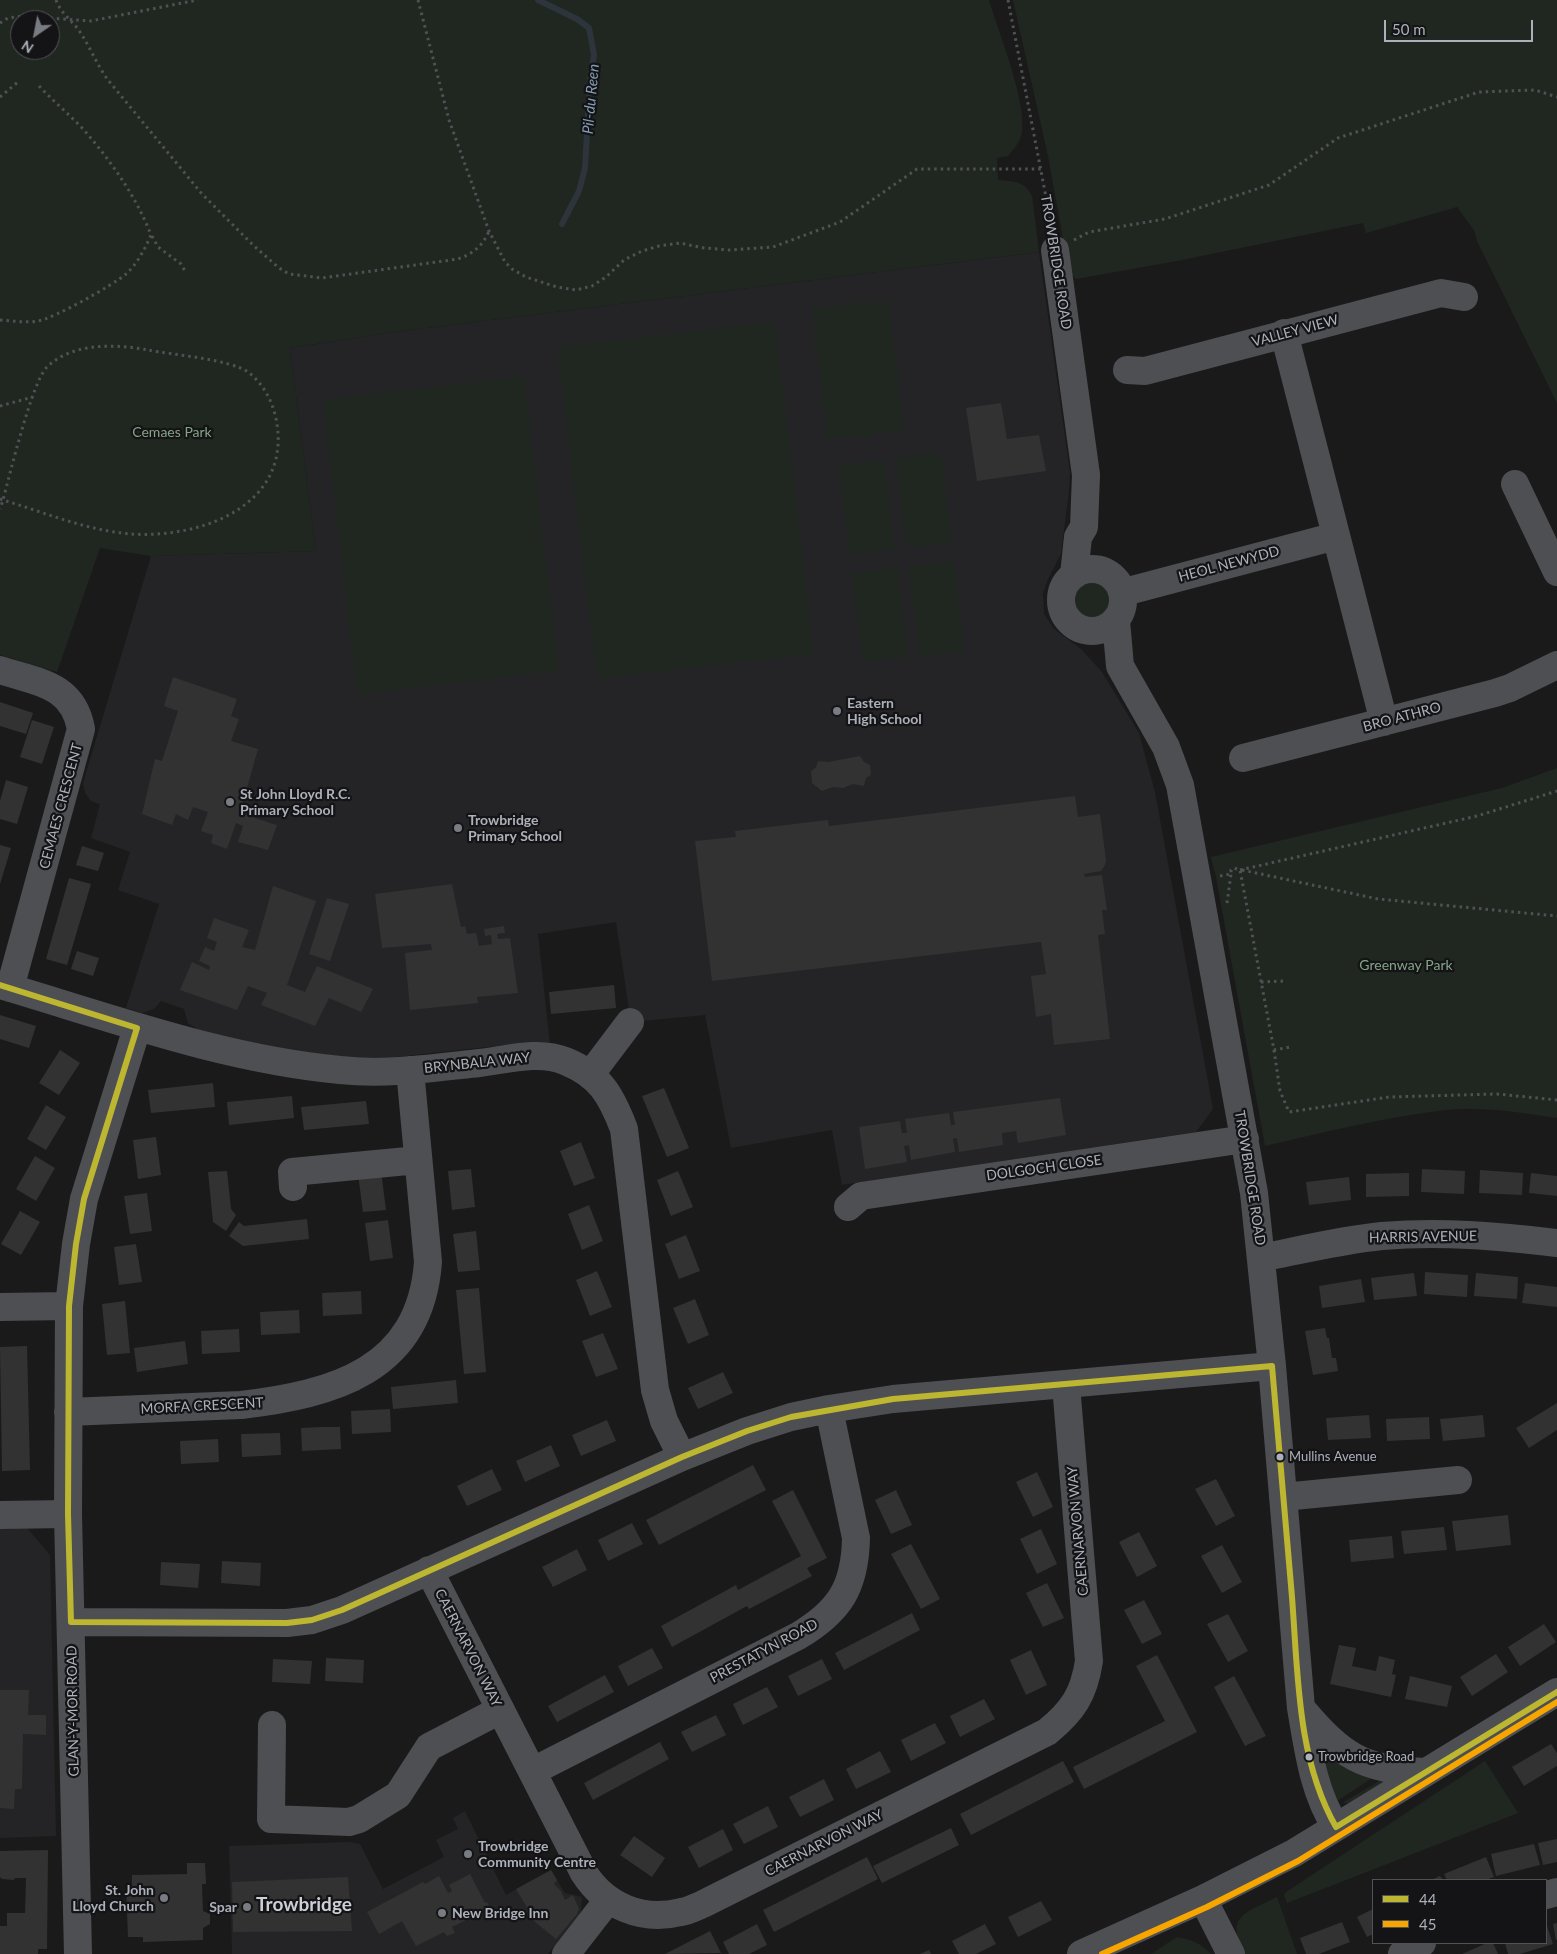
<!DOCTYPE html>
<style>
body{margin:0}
#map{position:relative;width:1557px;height:1954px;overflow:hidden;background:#1a1a1a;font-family:Lato,sans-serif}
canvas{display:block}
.legend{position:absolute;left:1372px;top:1879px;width:175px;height:65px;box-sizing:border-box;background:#141416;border:1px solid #515258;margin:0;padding:6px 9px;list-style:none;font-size:15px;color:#acb0ba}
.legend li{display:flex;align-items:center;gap:10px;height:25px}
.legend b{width:25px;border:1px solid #515258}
.north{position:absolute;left:10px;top:10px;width:50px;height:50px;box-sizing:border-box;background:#141416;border:1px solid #515258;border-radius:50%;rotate:213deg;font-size:14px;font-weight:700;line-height:20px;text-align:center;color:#acb0ba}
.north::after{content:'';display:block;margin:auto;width:18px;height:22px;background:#797c82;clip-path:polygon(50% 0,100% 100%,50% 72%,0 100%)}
.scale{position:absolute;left:1384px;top:20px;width:149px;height:22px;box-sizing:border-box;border:2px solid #acb0ba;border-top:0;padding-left:6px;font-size:15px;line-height:18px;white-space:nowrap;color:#acb0ba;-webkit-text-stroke:4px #141416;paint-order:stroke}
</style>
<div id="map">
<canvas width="1557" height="1954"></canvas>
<ul class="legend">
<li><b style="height:6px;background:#bdb631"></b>44</li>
<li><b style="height:6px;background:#f7a600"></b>45</li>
</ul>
<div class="north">N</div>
<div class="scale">50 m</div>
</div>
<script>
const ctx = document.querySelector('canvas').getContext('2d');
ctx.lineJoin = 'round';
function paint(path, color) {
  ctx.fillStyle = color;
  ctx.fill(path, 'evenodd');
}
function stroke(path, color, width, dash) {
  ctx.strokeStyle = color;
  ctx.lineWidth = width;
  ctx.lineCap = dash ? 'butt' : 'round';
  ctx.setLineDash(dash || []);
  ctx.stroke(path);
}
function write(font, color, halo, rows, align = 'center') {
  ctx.font = font + ' Lato,sans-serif';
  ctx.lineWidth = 4.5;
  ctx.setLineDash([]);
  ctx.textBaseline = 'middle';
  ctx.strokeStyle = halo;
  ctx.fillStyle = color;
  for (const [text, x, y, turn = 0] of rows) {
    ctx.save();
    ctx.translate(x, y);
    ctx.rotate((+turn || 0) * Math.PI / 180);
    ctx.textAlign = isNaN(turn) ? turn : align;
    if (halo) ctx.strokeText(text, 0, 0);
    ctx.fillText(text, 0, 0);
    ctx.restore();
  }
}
const built = new Path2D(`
 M1039,252L1070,472L1069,491L1061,554L1048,579L1043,593L1044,614L1054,629L1081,649L1102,672L1139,733L1155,792L1213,1109L1196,1132L842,1185L832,1130L731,1148L705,1015L642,1021L629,1010L616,922L538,934L550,1044L506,1045L396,1057H326L282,1050L200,1031L188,1023L184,1009L161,1001L154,1009L142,1013L126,1008L159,904L118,890L130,852L91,838L100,804L91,801L85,793L83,783L151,556L316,551L290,348L394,332Z
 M0,1528H27L50,1555L56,1836L0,1838Z
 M465,1811L506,1895L551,1870L565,1893L582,1897L581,1911L578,1917L548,1954H232L229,1846L350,1842L360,1844L383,1889L444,1857L436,1840L458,1829L453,1818Z`);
const green = new Path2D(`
 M0,0H989C999,34 1026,99 1022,132C1020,142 1014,149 1008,156L997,158L998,180C1013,182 1024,180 1032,196L1039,252L394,332L290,348L316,551L151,556L100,548L57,672L0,655ZM20,20H50V50H20Z
 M1013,0H1557V403L1477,241L1474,230L1457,207L1366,233L1363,223L1177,261L1076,279L1069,272L1048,156Z
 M856,301V304L889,301L904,430L872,434V437L860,438V435L828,439L824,408H821L820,398L823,397L817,351H815L813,341L816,340L812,309L846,305V302Z
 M775,322L814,654L597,679L557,347Z
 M524,376L559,671L357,694L323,400Z
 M941,453L952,543L907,548L896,458Z
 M884,459L895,549L850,554L839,465Z
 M954,561L965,651L920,656L908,566Z
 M897,567L908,657L863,663L852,573Z
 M1073 600a19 19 0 1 1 38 0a19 19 0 1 1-38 0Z
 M1557,768V1118C1521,1113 1482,1106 1446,1110C1385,1117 1325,1132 1265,1146L1216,877L1211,857L1502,788Z
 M1322,1750L1346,1768L1372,1778L1337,1801L1332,1792Z
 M1485,1761L1518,1813L1287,1903L1284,1895L1286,1892Z
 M1381,1780L1385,1782L1349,1803H1342Z
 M1277,1897L1297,1954H1245C1224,1915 1246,1913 1277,1897Z
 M1177,1937C1189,1939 1203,1944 1211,1954H1151Z`);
const stream = new Path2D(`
 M538,0L577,19L589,28L594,55L590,81L585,168L579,191L562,224`);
const building = new Path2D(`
 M1001,403L1007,439L1039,435L1046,471L977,481L966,408Z
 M173,677L237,699L231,716L239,719L231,741L258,749L240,813L277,825L268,850L238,842L243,826L236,823L227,849L211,843L213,835L201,831L208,812L193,807L188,820L176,814L172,825L142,814L155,759L162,761L178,711L164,706Z
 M0,702L33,713L26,734L0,726Z
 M32,720L54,727L42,764L20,757Z
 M860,756L864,762L870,765L871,775L866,778L864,786L853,784L843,788L833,787L822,791L812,783L811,771L816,767L818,761L828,762Z
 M6,780L28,787L17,824L0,819V801Z
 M1075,796L1078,817L1100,814L1106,860L1105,865L1101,871L1084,874L1085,877L1102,875L1107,910H1102L1105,934L1098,935L1110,1039L1054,1045L1051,1014L1036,1017L1031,976L1046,974L1041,942L712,981L695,841L736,837L735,831L828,820L829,826Z
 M0,845L11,848L0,884Z
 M82,846L104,853L98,871L76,865Z
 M69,878L91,884L67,965L46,959Z
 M452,884L461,927L465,926L467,934L476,933L479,946L492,944L491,935L485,936L484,929L504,926L505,933L497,934L498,939L510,938L518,993L477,997L478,1003L410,1010L405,953L432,950L431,944L382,948L375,894Z
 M273,886L316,901L287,985L305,992L317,966L373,989L361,1012L329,998L315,1026L261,1005L267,993L248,986L237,1010L180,990L192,962L209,970L210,966L199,961L205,947L214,951L217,942L207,938L214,918L249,930L242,947L255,950Z
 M327,898L349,904L330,961L309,954Z
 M77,951L99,958L93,976L71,969Z
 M614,985L616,1008L551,1014L549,992Z
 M0,1015L36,1026L29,1048L0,1039Z
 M60,1050L80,1063L59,1095L39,1083Z
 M213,1083L215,1107L151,1113L148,1090Z
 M664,1088L689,1148L667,1157L642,1096Z
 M292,1096L294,1118L229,1125L227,1102Z
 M1060,1098L1066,1135L1018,1143L1016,1131L1002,1133L1003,1145L959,1152L957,1138L953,1139L955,1152L911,1160L909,1145L904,1146L907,1162L865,1169L859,1127L900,1121L902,1133H907L905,1119L949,1113L951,1125H955L953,1112Z
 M366,1101L369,1124L304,1130L301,1107Z
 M46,1105L66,1117L46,1150L27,1139Z
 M156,1137L161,1175L138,1179L133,1140Z
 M581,1142L595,1178L574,1186L560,1151Z
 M35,1156L55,1168L36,1201L16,1189Z
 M471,1169L475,1207L452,1210L448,1171Z
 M1422,1169L1465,1171L1464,1194L1421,1192Z
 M1480,1170L1523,1173L1522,1195L1479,1193Z
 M227,1171L231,1209L236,1215L226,1231L213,1222L208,1172Z
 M381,1171L386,1210L363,1212L358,1174Z
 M678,1171L693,1207L671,1216L657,1180Z
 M1409,1173V1196L1366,1197V1174Z
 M1531,1173L1557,1176V1196L1529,1193Z
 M1349,1177L1351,1200L1309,1205L1306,1182Z
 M147,1193L152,1231L130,1234L124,1196Z
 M589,1205L603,1241L582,1250L568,1214Z
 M20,1211L40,1222L21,1255L1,1244Z
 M307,1219L309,1239L243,1246L229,1236L239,1222L244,1226Z
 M388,1220L393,1258L370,1261L365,1223Z
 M476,1231L480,1270L458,1272L453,1234Z
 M686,1235L700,1271L679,1279L665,1244Z
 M136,1244L142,1282L119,1285L114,1247Z
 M597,1271L612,1307L590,1316L576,1280Z
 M1425,1272L1468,1275L1467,1297L1424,1294Z
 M1414,1273L1417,1296L1374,1300L1371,1278Z
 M1476,1273L1518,1277L1517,1299L1474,1296Z
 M1361,1279L1365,1302L1322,1308L1319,1286Z
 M1525,1283L1557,1287V1307L1522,1303Z
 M479,1288L486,1372L464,1374L456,1290Z
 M361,1291L362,1314L323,1316L322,1293Z
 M695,1299L709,1335L688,1344L673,1308Z
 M125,1301L130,1353L107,1355L102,1304Z
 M299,1310L300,1333L261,1335L260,1312Z
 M1325,1328L1327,1338H1329L1332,1358H1336L1338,1371L1313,1375L1305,1331Z
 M239,1329L240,1352L202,1354L201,1331Z
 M603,1333L618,1369L596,1377L582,1341Z
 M185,1341L188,1364L137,1372L134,1348Z
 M27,1346L30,1470L2,1471L0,1347Z
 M723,1372L733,1393L698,1409L688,1388Z
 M456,1380L458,1403L393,1409L391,1387Z
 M1557,1403V1430L1529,1448L1516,1428Z
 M390,1409L391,1432L352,1434L351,1411Z
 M1369,1415L1371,1438L1328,1440L1326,1418Z
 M1483,1415L1485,1437L1443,1441L1440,1419Z
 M1429,1417L1430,1439L1387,1441L1386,1419Z
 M607,1420L616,1441L581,1456L572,1435Z
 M321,1427H340L341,1449L302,1451L301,1428Z
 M280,1433L281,1455L242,1457L241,1434Z
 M218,1439L219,1462L181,1464L180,1441Z
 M551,1445L560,1466L525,1482L516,1461Z
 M753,1465L766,1490L659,1545L646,1520Z
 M492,1469L502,1490L467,1506L457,1486Z
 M1037,1472L1053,1507L1033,1517L1016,1482Z
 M1216,1479L1235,1516L1216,1526L1195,1489Z
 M793,1490L827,1558L807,1568L812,1576L749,1609L747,1606L672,1647L661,1626L736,1585L738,1590L801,1556L772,1501Z
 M896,1490L912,1525L891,1534L875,1500Z
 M1508,1515L1511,1545L1456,1551L1452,1521Z
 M632,1523L643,1544L608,1561L598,1540Z
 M1444,1527L1447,1550L1404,1554L1401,1531Z
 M1041,1529L1057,1564L1037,1574L1020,1539Z
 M1139,1532L1157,1566L1137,1577L1119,1542Z
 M1392,1536L1394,1558L1351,1562L1349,1540Z
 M911,1544L940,1599L921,1609L891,1554Z
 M1222,1545L1242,1582L1222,1593L1201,1556Z
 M577,1549L587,1570L553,1587L542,1567Z
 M222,1561L261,1563L260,1586L221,1583Z
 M161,1562L200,1564L198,1588L160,1585Z
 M1047,1583L1064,1618L1043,1627L1026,1593Z
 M1144,1600L1162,1634L1142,1644L1124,1610Z
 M912,1613L920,1630L844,1670L835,1653Z
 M1228,1614L1248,1651L1228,1662L1207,1624Z
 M1544,1624L1556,1642L1520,1666L1508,1647Z
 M1339,1645L1356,1648L1352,1666L1376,1671L1379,1656L1395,1660L1392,1674L1396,1675L1391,1697L1330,1684Z
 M652,1648L663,1668L628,1686L618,1666Z
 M1031,1650L1047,1685L1026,1695L1010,1660Z
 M1496,1654L1508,1672L1472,1696L1460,1677Z
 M1157,1655L1197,1732L1084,1789L1073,1767L1165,1721L1136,1666Z
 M326,1658L364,1660L363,1683L325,1681Z
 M273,1659L312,1661L310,1684L272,1682Z
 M822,1659L832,1679L798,1696L788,1676Z
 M605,1675L614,1692L557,1722L548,1706Z
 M1234,1676L1266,1736L1245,1746L1214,1687Z
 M1410,1676L1452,1686L1447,1707L1405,1699Z
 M767,1687L778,1707L743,1725L733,1704Z
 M0,1690H29L28,1715H46V1735L23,1734L22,1789H15L14,1809L0,1808Z
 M984,1699L995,1719L960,1737L950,1716Z
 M716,1715L726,1735L692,1752L681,1732Z
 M935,1723L946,1743L911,1761L901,1740Z
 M660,1742L669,1759L593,1800L584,1783Z
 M1551,1744L1557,1753V1766L1524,1786L1512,1767Z
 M880,1751L891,1772L856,1789L846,1769Z
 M1063,1761L1074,1782L971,1835L960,1814Z
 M824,1779L834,1800L800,1817L789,1797Z
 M768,1806L778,1827L744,1844L733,1824Z
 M951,1828L959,1845L882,1883L873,1866Z
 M723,1829L733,1850L699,1868L688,1847Z
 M634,1836L665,1858L652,1877L620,1855Z
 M1557,1839V1862L1543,1865L1538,1843Z
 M1534,1844L1540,1865L1496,1876L1491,1854Z
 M48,1850L47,1949H38V1954H0V1926H7V1913H25L26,1878H15L14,1880L2,1879L0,1877V1851Z
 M867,1857L878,1879L774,1932L763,1910Z
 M1486,1857L1494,1877L1486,1880H1447L1444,1874Z
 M187,1863H205L206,1884H202L203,1911L210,1914V1924L203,1928V1940L143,1942V1937H128L126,1886H132V1875L187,1874Z
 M551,1870L557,1880L554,1884L561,1891L565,1900L573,1895L579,1909L577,1914L556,1939L524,1913L528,1909L516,1889Z
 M470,1874L485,1903L487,1902L490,1908L452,1927L455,1933L447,1936L444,1932L416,1946L402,1921L379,1934L367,1912L423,1882L425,1884L439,1876L448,1893L452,1891L449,1885Z
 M1440,1876L1443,1880H1431Z
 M348,1877L352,1931L233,1932L232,1882Z
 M1041,1901L1052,1920L1018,1937L1008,1917Z
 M1373,1909V1934L1367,1937L1357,1917Z
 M1342,1922L1350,1942L1319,1954H1306L1300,1938Z
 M1546,1923L1553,1944L1520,1954H1508L1505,1943H1546Z
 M1557,1923V1940H1556L1553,1924Z
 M757,1924L767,1945L749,1954H729L723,1942Z
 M985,1924L996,1944L976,1954H959L952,1941Z
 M710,1931L721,1953L665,1954Z
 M1487,1943H1493L1498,1954H1462Z
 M929,1950L931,1954H920Z`);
const path = new Path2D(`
 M56,0C61,14 72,20 80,32C90,47 97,65 108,80L202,194L253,245L279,268L289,274L322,278L458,259C472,254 483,246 489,231
 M418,0L449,120L489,231L505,262L512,269L526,277L557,287L576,290L592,286L606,277L624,260L642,251L659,246L680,243L704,248L729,250L773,247L840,222L917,169H1041
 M1008,0L1052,228
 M0,23L8,18L23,16L91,21L198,0
 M0,97L18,82
 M152,236L158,247L181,264L185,271
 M1074,240L1089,232L1165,219L1269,185L1338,138L1479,92L1535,90L1557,97
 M0,320C13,321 26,323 38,321C55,318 113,285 126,274C137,264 145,249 151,235C136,196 111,161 83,129C69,114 53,101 39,86
 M0,406L33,397
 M0,499L3,500C53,515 104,538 157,534C220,530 288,497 277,424C274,404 264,384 248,372C229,359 173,355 148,350C116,344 73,342 47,367C32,382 10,474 3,500L0,509
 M1240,870L1477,816L1557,791
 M1242,870L1378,899L1557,916
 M1220,876L1231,874V870L1234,868L1240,870L1274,1050L1290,1047
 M1227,903L1231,874
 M1261,982L1284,981
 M1274,1050L1280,1091L1289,1112L1389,1097L1497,1094L1557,1100`);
const minor = new Path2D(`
 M1055,250L1086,475L1084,527L1078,537L1074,575
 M1284,333L1384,722
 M1127,370L1145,371L1441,293L1464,297
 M1515,484L1557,572
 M1061 600a31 31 0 1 1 62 0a31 31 0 1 1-62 0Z
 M1122,590H1132L1336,536
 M1116,621L1120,666L1166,747L1180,785L1254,1193L1272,1366L1301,1708C1308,1748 1313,1792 1336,1827
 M0,670C37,682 73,684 81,729L10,988
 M1243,758L1495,693L1510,688L1557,665
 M0,985C112,1018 223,1059 340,1070C386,1075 433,1068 479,1063C505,1060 539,1050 565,1061C600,1075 611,1095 624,1129L655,1390L664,1421L682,1457
 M590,1075L630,1022
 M293,1187L292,1172L418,1160
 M848,1207L861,1196L1245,1139
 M1261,1258C1301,1250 1341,1240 1382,1236C1440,1231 1499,1236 1557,1243
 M0,1307L69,1306
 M68,1412L241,1405C333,1394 420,1371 428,1262L410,1070
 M1283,1497L1458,1480
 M0,1515L68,1514
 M429,1570L584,1873C605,1906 642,1922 681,1912C689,1911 696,1907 703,1904L1047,1732C1073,1711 1084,1694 1089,1661L1066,1385
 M71,1622L287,1623L312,1620L342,1610L682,1457L747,1431L791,1417L829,1409L893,1399L1272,1366
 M1302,1709C1342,1756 1361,1769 1424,1772
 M272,1725L271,1819L349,1822L359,1819L398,1795L429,1747L500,1710
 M533,1771L798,1636C840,1611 855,1587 856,1538L829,1409
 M1546,1895L1557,1892
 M1203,1899L1231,1954
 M78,1954L68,1514L69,1306L76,1244L84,1199L137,1028
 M566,1954L608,1900
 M1081,1954L1203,1899L1294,1853L1557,1692
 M1402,1954L1422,1943`);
const bus1 = new Path2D(`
 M0,985L137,1028L84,1199L76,1244L69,1306L68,1514L71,1622L287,1623L312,1620L342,1610L682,1457L747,1431L791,1417L893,1399L1272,1366C1279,1443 1285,1520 1292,1597C1298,1674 1297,1759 1336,1827L1557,1692`);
const bus2 = new Path2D(`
 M1102,1954L1207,1907L1298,1861L1557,1702`);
const markers = [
 [837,711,5,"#797c82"],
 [230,802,5,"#797c82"],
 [458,828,5,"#797c82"],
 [1280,1457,4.5,"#acb0ba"],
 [1309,1757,4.5,"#acb0ba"],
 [468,1854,5,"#797c82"],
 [164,1898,5,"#797c82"],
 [247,1907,5,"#797c82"],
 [442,1913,5,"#797c82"]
];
const busNames = [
 ["Mullins Avenue",1289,1457],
 ["Trowbridge Road",1318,1757]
];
const streetNames = [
 ["TROWBRIDGE ROAD",1056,262,81],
 ["VALLEY VIEW",1295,331,-15],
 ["HEOL NEWYDD",1229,564,-15],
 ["BRO ATHRO",1402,717,-15],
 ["CEMAES CRESCENT",61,806,-75],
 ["BRYNBALA WAY",477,1063,-6],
 ["DOLGOCH CLOSE",1044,1168,-8],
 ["TROWBRIDGE ROAD",1250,1178,81],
 ["HARRIS AVENUE",1423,1237,-1],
 ["MORFA CRESCENT",202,1406,-3],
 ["CAERNARVON WAY",1078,1531,-95],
 ["CAERNARVON WAY",468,1648,63],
 ["PRESTATYN ROAD",764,1651,-28],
 ["GLAN-Y-MOR ROAD",73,1711,-91],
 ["CAERNARVON WAY",824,1843,-27]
];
const parkNames = [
 ["Cemaes Park",172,432],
 ["Greenway Park",1406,965]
];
const poiNames = [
 ["Eastern",847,703],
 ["High School",847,719],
 ["St John Lloyd R.C.",240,794],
 ["Primary School",240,810],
 ["Trowbridge",468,820],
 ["Primary School",468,836],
 ["Trowbridge",478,1846],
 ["Community Centre",478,1862],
 ["St. John",154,1890,"right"],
 ["Lloyd Church",154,1906,"right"],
 ["Spar",237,1907,"right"],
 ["New Bridge Inn",452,1913]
];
const waterNames = [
 ["Pil-du Reen",591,99,-85]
];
const districtNames = [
 ["Trowbridge",304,1905]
];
paint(built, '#242426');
paint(green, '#202721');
stroke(stream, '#2d343c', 6);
paint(building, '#323232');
stroke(path, '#505154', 3, [2.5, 4]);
stroke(minor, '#4e4f53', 28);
stroke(bus1, '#bdb631', 6);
stroke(bus2, '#f7a600', 6);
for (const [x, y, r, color] of markers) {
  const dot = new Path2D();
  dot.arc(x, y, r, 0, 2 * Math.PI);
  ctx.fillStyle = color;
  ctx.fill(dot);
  stroke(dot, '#141416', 2);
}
write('13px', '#acb0ba', '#141416', busNames, 'left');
write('14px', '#acb0ba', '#141416', streetNames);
write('14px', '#84a487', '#141416', parkNames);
write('bold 14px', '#acb0ba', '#141416', poiNames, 'left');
write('italic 15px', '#849cb3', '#141416', waterNames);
write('bold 19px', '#cdcfd6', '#141416', districtNames);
</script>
